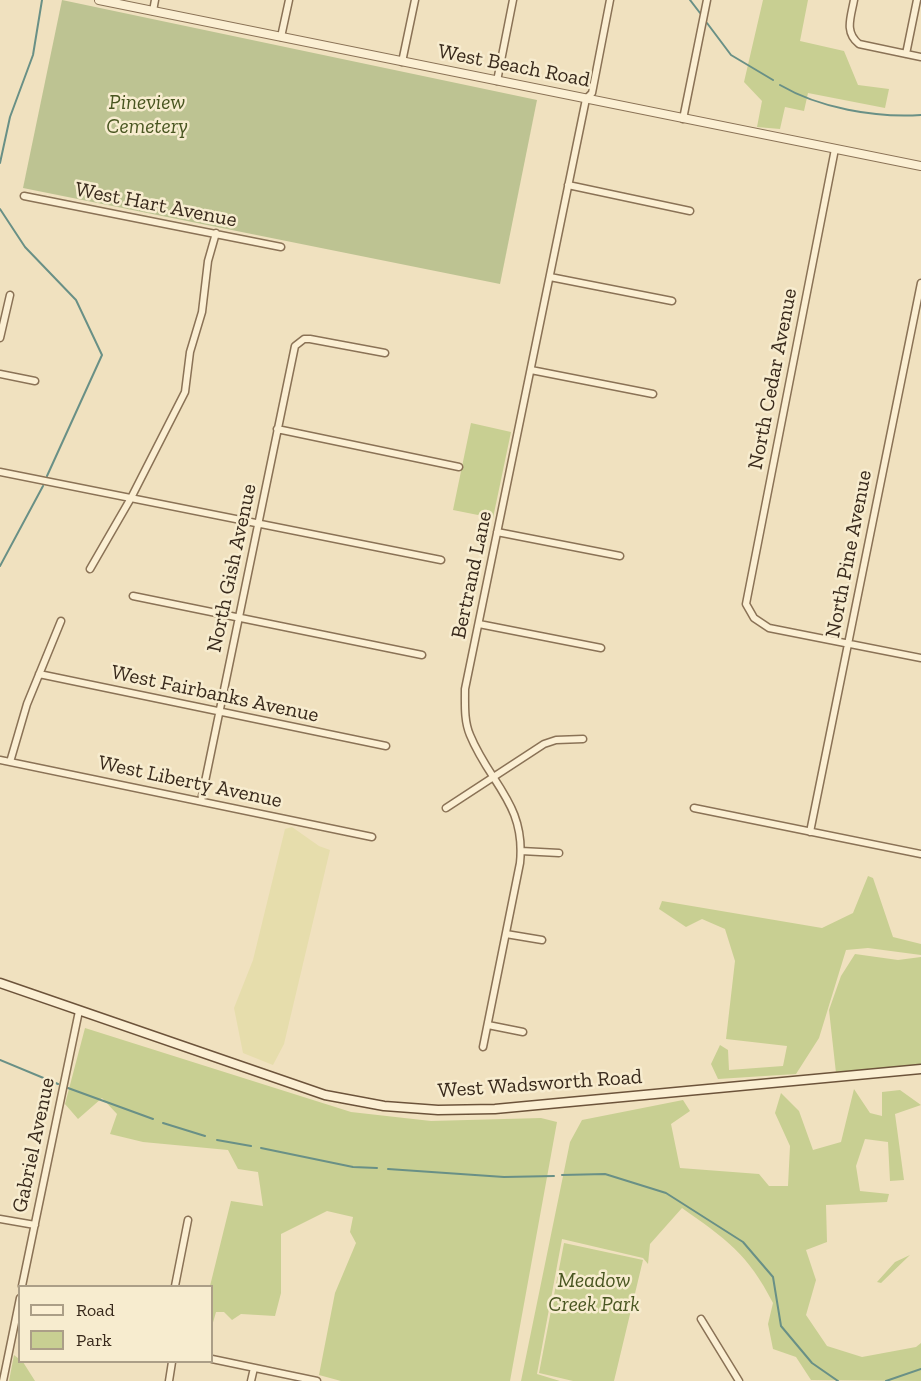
<!DOCTYPE html>
<style>
body{margin:0}
#map{position:relative;width:921px;height:1381px;overflow:hidden;background:#f0e1bf;font-family:"Zilla Slab",serif}
canvas{display:block}
.legend{position:absolute;left:18px;top:1285px;width:195px;height:78px;box-sizing:border-box;background:#f7eccf;border:2px solid #ab9e87;margin:0;padding:8px 10px;list-style:none;font-size:18px;color:#392a1c}
.legend li{display:flex;align-items:center;gap:12px;height:30px}
.legend b{width:30px;border:2px solid #ab9e87}
</style>
<div id="map">
<canvas width="921" height="1381"></canvas>
<ul class="legend">
<li><b style="height:8px;background:#fbefd3"></b>Road</li>
<li><b style="height:16px;background:#c8cf92"></b>Park</li>
</ul>
</div>
<script>
const ctx = document.querySelector('canvas').getContext('2d');
ctx.lineJoin = 'round';
function paint(path, color) {
  ctx.fillStyle = color;
  ctx.fill(path, 'evenodd');
}
function stroke(path, color, width, dash) {
  ctx.strokeStyle = color;
  ctx.lineWidth = width;
  ctx.lineCap = dash ? 'butt' : 'round';
  ctx.setLineDash(dash || []);
  ctx.stroke(path);
}
function write(font, color, halo, rows, align = 'center') {
  ctx.font = font + ' "Zilla Slab",serif';
  ctx.lineWidth = 5;
  ctx.setLineDash([]);
  ctx.textBaseline = 'middle';
  ctx.strokeStyle = halo;
  ctx.fillStyle = color;
  for (const [text, x, y, turn = 0] of rows) {
    ctx.save();
    ctx.translate(x, y);
    ctx.rotate((+turn || 0) * Math.PI / 180);
    ctx.textAlign = isNaN(turn) ? turn : align;
    if (halo) ctx.strokeText(text, 0, 0);
    ctx.fillText(text, 0, 0);
    ctx.restore();
  }
}
const farmland = new Path2D(`
 M292,827L319,846L330,850L284,1044L273,1065L243,1053L234,1008L253,960L285,829Z`);
const green = new Path2D(`
 M763,0H808L800,41L844,51L858,85L889,89L885,108L808,93L804,111L785,107L780,129L757,127L762,101L744,82Z
 M471,423L511,432L493,518L453,510Z
 M868,876L873,878L893,937L921,944V955L868,948L846,950L819,1038L796,1074L718,1079L711,1064L720,1045L728,1050L729,1070L783,1066L787,1046L726,1039L735,961L725,929L702,919L686,927L659,909L662,901L822,928L853,913Z
 M855,954L898,960L921,957V1065L836,1073L829,1010L841,976Z
 M85,1028L351,1112L431,1121L541,1118L557,1122L510,1381H341L319,1375L335,1293L356,1243L350,1232L353,1217L327,1211L281,1234V1293L275,1316L241,1314L232,1320L224,1312H216L212,1326L210,1286L231,1201L263,1206L258,1172L238,1169L228,1150L143,1142L110,1134L117,1114L102,1098L78,1119L65,1104Z
 M854,1089L870,1113L882,1116V1092L900,1090L921,1105L895,1114L904,1180L890,1181L888,1142L865,1139L856,1166L860,1191L889,1194L887,1202L826,1205L827,1242L806,1250L816,1280L806,1315L827,1346L862,1357L916,1347L921,1343V1381L811,1380L796,1357L773,1349L768,1324L773,1303C748,1254 726,1239 682,1208L650,1244L648,1264L643,1258L562,1239L537,1374L560,1381H521L570,1142L582,1120L683,1100L690,1111L671,1124L680,1168L759,1174L769,1186H788L790,1146L775,1113L781,1093L799,1111L813,1150L841,1142Z
 M564,1243L643,1260L614,1381H573L539,1373Z
 M910,1255L881,1283L877,1282L895,1262Z
 M14,1355L23,1362L35,1381H9Z`);
const cemetery = new Path2D(`
 M62,0L537,100L500,284L23,188Z`);
const stream = new Path2D(`
 M690,0L700,13
 M707,23L731,55L773,80
 M780,85C819,108 875,118 921,115
 M0,163L10,117L33,55L42,0
 M0,209L25,247L76,300L102,355L47,476
 M0,566L43,486
 M0,1060L58,1084
 M68,1088L153,1119
 M163,1123L205,1136
 M217,1140L251,1146
 M261,1148L353,1167L377,1168
 M388,1169L504,1177L554,1176
 M562,1175L605,1174L666,1193L743,1242L773,1277L781,1326L812,1363L838,1381
 M886,1381L921,1369`);
const minor = new Path2D(`
 M854,0C851,17 844,32 859,44L921,57
 M153,11L155,0
 M281,37L289,0
 M906,54L917,0
 M402,62L415,0
 M497,81L513,0
 M683,119L707,0
 M835,149L746,604L754,618L769,628L921,658
 M568,185L690,211
 M24,196L281,247
 M550,277L672,301
 M0,338L10,295
 M531,370L653,394
 M0,374L35,381
 M277,429L459,467
 M0,472L441,560
 M497,532L620,556
 M90,569L131,498L185,392L190,352L202,312L208,261L216,233
 M133,596L422,655
 M479,624L601,648
 M39,674L386,746
 M0,760L372,837
 M10,762L27,704L61,621
 M201,801L295,346L304,339H310L385,353
 M446,808L544,744L556,740L583,739
 M694,808L921,854
 M810,832L921,283
 M521,851L559,853
 M506,934L542,940
 M488,1025L523,1032
 M483,1047L520,863C526,804 490,784 470,735C464,721 465,705 465,689L586,99L592,93L610,0
 M0,1219L35,1225
 M22,1286L79,1011
 M175,1286L188,1220
 M701,1319L739,1381
 M212,1359L317,1381
 M3,1381L20,1298
 M169,1381L172,1362
 M251,1381L254,1368`);
const tertiary = new Path2D(`
 M99,0L921,166`);
const secondary = new Path2D(`
 M0,983L325,1095L384,1106L438,1110L495,1109L921,1069`);
const streetNames = [
 ["West Beach Road",514,66,11],
 ["West Hart Avenue",156,205,11],
 ["North Cedar Avenue",773,379,-79],
 ["North Pine Avenue",849,554,-79],
 ["North Gish Avenue",232,568,-78],
 ["Bertrand Lane",472,575,-78],
 ["West Fairbanks Avenue",215,694,12],
 ["West Liberty Avenue",190,782,12],
 ["West Wadsworth Road",540,1084,-4],
 ["Gabriel Avenue",34,1145,-78]
];
const parkNames = [
 ["Pineview",147,103],
 ["Cemetery",147,127],
 ["Meadow",594,1281],
 ["Creek Park",594,1305]
];
paint(farmland, '#e6ddac');
paint(green, '#c8cf92');
paint(cemetery, '#bdc392');
stroke(stream, '#699086', 2);
stroke(minor, '#8a7256', 9);
stroke(tertiary, '#8a7256', 10);
stroke(secondary, '#6c533a', 11);
stroke(minor, '#fbefd3', 6);
stroke(tertiary, '#fbefd3', 8);
stroke(secondary, '#fbefd3', 8);
write('21px', '#392a1c', '#f7eccf', streetNames);
write('italic 21px', '#495621', '#f7eccf', parkNames);
</script>
